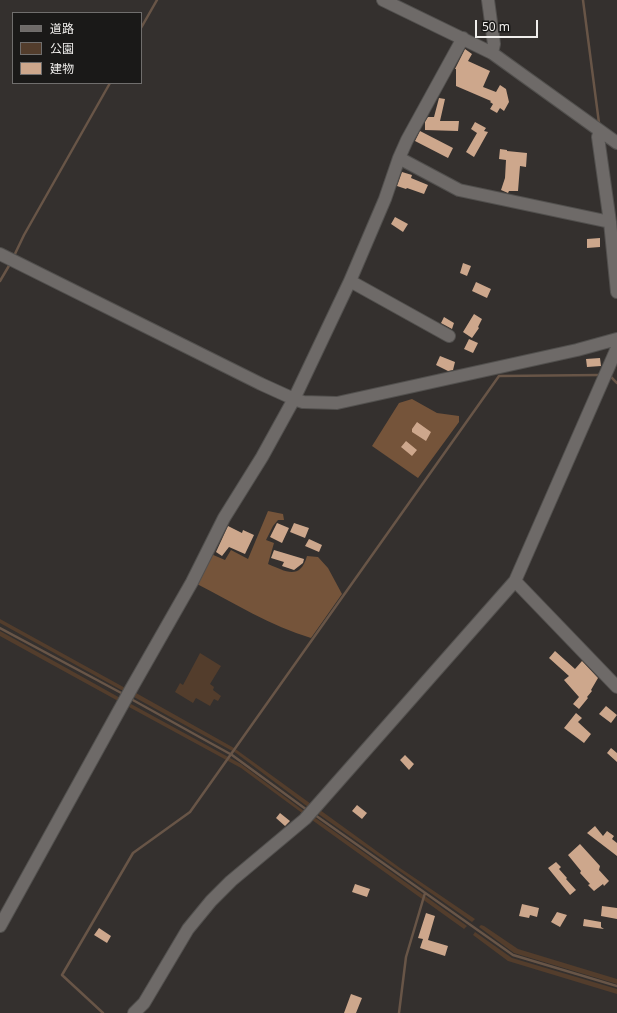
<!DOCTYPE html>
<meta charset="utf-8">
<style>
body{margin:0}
#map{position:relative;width:617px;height:1013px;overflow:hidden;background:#34302e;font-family:"Noto Sans","Noto Sans JP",sans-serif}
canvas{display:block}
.legend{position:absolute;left:12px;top:12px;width:130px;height:72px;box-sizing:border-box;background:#1a1918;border:1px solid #706e6d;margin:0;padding:5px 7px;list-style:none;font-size:12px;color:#f0eeec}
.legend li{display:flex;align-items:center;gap:8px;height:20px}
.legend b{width:20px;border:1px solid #706e6d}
.scale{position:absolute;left:475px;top:20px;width:63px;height:18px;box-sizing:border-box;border:2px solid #f0eeec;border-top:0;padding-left:5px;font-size:12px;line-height:14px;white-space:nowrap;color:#f0eeec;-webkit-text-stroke:3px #1a1918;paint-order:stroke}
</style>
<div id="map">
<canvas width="617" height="1013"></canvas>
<ul class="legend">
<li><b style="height:5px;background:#6e6a68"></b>道路</li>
<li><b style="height:11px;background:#533d2c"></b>公園</li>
<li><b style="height:11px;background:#cda78c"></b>建物</li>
</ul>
<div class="scale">50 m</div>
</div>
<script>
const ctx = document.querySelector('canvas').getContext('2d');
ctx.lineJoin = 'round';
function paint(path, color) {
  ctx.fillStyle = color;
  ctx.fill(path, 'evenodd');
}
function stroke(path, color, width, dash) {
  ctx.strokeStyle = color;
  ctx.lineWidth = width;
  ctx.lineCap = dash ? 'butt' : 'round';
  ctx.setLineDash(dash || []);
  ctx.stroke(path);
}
const green = new Path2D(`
 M0,619L127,689L125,692L0,623Z
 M0,631L122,699L120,702L0,636Z
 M200,653L221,666L210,684L214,687L213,690L221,696L218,701L214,699L210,706L196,698L193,703L175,692L180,683L183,685Z
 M136,693L234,748L311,804L308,807L236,753L134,697Z
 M131,704L241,764L304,811L302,813L241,768L129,707Z
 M320,810L400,868L475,919L472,922L317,813Z
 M314,817L467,926L464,929L312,820Z
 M481,925L484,926L518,949L617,979V984L514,953L479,927Z
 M475,932L512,958L617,989V994L508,961L473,935Z`);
const forest = new Path2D(`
 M412,399L437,413L459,416V422L418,478L372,446L399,403Z
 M268,511L283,514L284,520H278L273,526L266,540L274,543L268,564C285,571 300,581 307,556L318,557L328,568L342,594L311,638C271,626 234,603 197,584L211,554L225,560L231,550L248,559Z`);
const stream = new Path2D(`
 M583,0L599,123
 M141,28L157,0
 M13,258L24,235L110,83
 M0,281L10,264
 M608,376L611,377L617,383
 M0,628L125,695
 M131,699L232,755L307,810
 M315,815L513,955L617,986
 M103,1013L62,975L133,853L190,812L499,376L601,375
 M399,1013L406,957L425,893`);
const building = new Path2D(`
 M465,49L472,54L468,61L490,71L483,87L496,92L500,85L506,89L509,102L504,111L500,108L497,113L490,109L493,104L490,102L491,101L456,86V69H455Z
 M439,98L445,99L440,121H459L458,131L425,130V122L428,117H434Z
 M475,122L486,128L484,131L488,132L474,157L466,152L477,133L471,129Z
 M420,131L453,148L448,158L415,141Z
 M500,149L507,150V151L527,153L526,167L520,166L518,191H509L508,193L501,190L505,178L506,160L499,159Z
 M402,172L412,175L411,178L428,185L424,194L407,188L406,189L397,186Z
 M395,217L408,224L403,232L391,224Z
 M600,238V247L587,248V239Z
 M463,263L471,266L467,276L460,273Z
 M476,282L491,289L487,298L472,291Z
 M474,314L482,319L478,327L479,328L472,338L463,332Z
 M444,317L454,323L452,329L441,323Z
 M469,339L478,343L473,353L464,349Z
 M440,356L455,362L453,370L448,371L436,365Z
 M600,358L601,366L587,367L586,359Z
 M417,422L431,432L426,441L412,432V429Z
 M406,441L417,450L412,456L401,447Z
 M277,523L289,528L282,543L270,537Z
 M294,523L309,528L305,538L290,532Z
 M228,526L242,533L243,530L254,535L245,554L229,547L222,556L216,552Z
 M309,539L322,545L319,552L305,546Z
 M274,550L304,559L303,563L294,570L282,566L284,562L271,558Z
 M555,651L575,669L582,661L598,678L591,690L592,691L587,697L588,698L579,709L573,704L579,697L564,680L569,676L549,658Z
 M606,706L617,715L611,723L599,714Z
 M576,713L582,718L578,722L591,734L584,743L564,728Z
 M611,748L617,753V762L607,753Z
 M405,755L414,764L409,770L400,760Z
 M357,805L367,813L362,819L352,811Z
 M280,813L290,821L285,826L276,818Z
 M595,826L603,836L607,831L614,836L612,839L617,843V856L587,833Z
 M580,844L600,866L599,870L609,881L604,886L603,884L594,891L588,885L590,884L580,873L581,871L568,855Z
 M556,862L561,867L559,869L567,878L566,879L576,890L570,895L548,868Z
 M355,884L370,889L367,897L352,892Z
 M522,904L539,908L537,917L530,915L529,918L519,916Z
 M602,906L617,908V919L601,916Z
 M557,912L567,915L560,927L551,922Z
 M426,913L435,916L428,940L448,946L445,956L420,948L423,939L418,938Z
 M584,919L601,922V927L604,929L583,926Z
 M99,928L111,936L107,943L94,935Z
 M351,994L362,998L356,1013H344Z`);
const minor = new Path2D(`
 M383,0L492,53L617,143
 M488,0L494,44L492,53
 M600,131L598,137L610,222L617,292
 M399,158L459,190L610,222
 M0,254L261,384L294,399L303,402L337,403L577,350L617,339
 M350,281L449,336
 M515,581L617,687
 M0,926L131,689L192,582L224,518L262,457L294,399L350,281L385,199L399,158L407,140L463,38
 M134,1013L144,1003L188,929L211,901L231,881L305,819L515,581L617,348`);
paint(green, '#533d2c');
paint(forest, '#75543a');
stroke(stream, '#685547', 2.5);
paint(building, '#cda78c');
stroke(minor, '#52504e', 14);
stroke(minor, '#6e6a68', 12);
</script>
